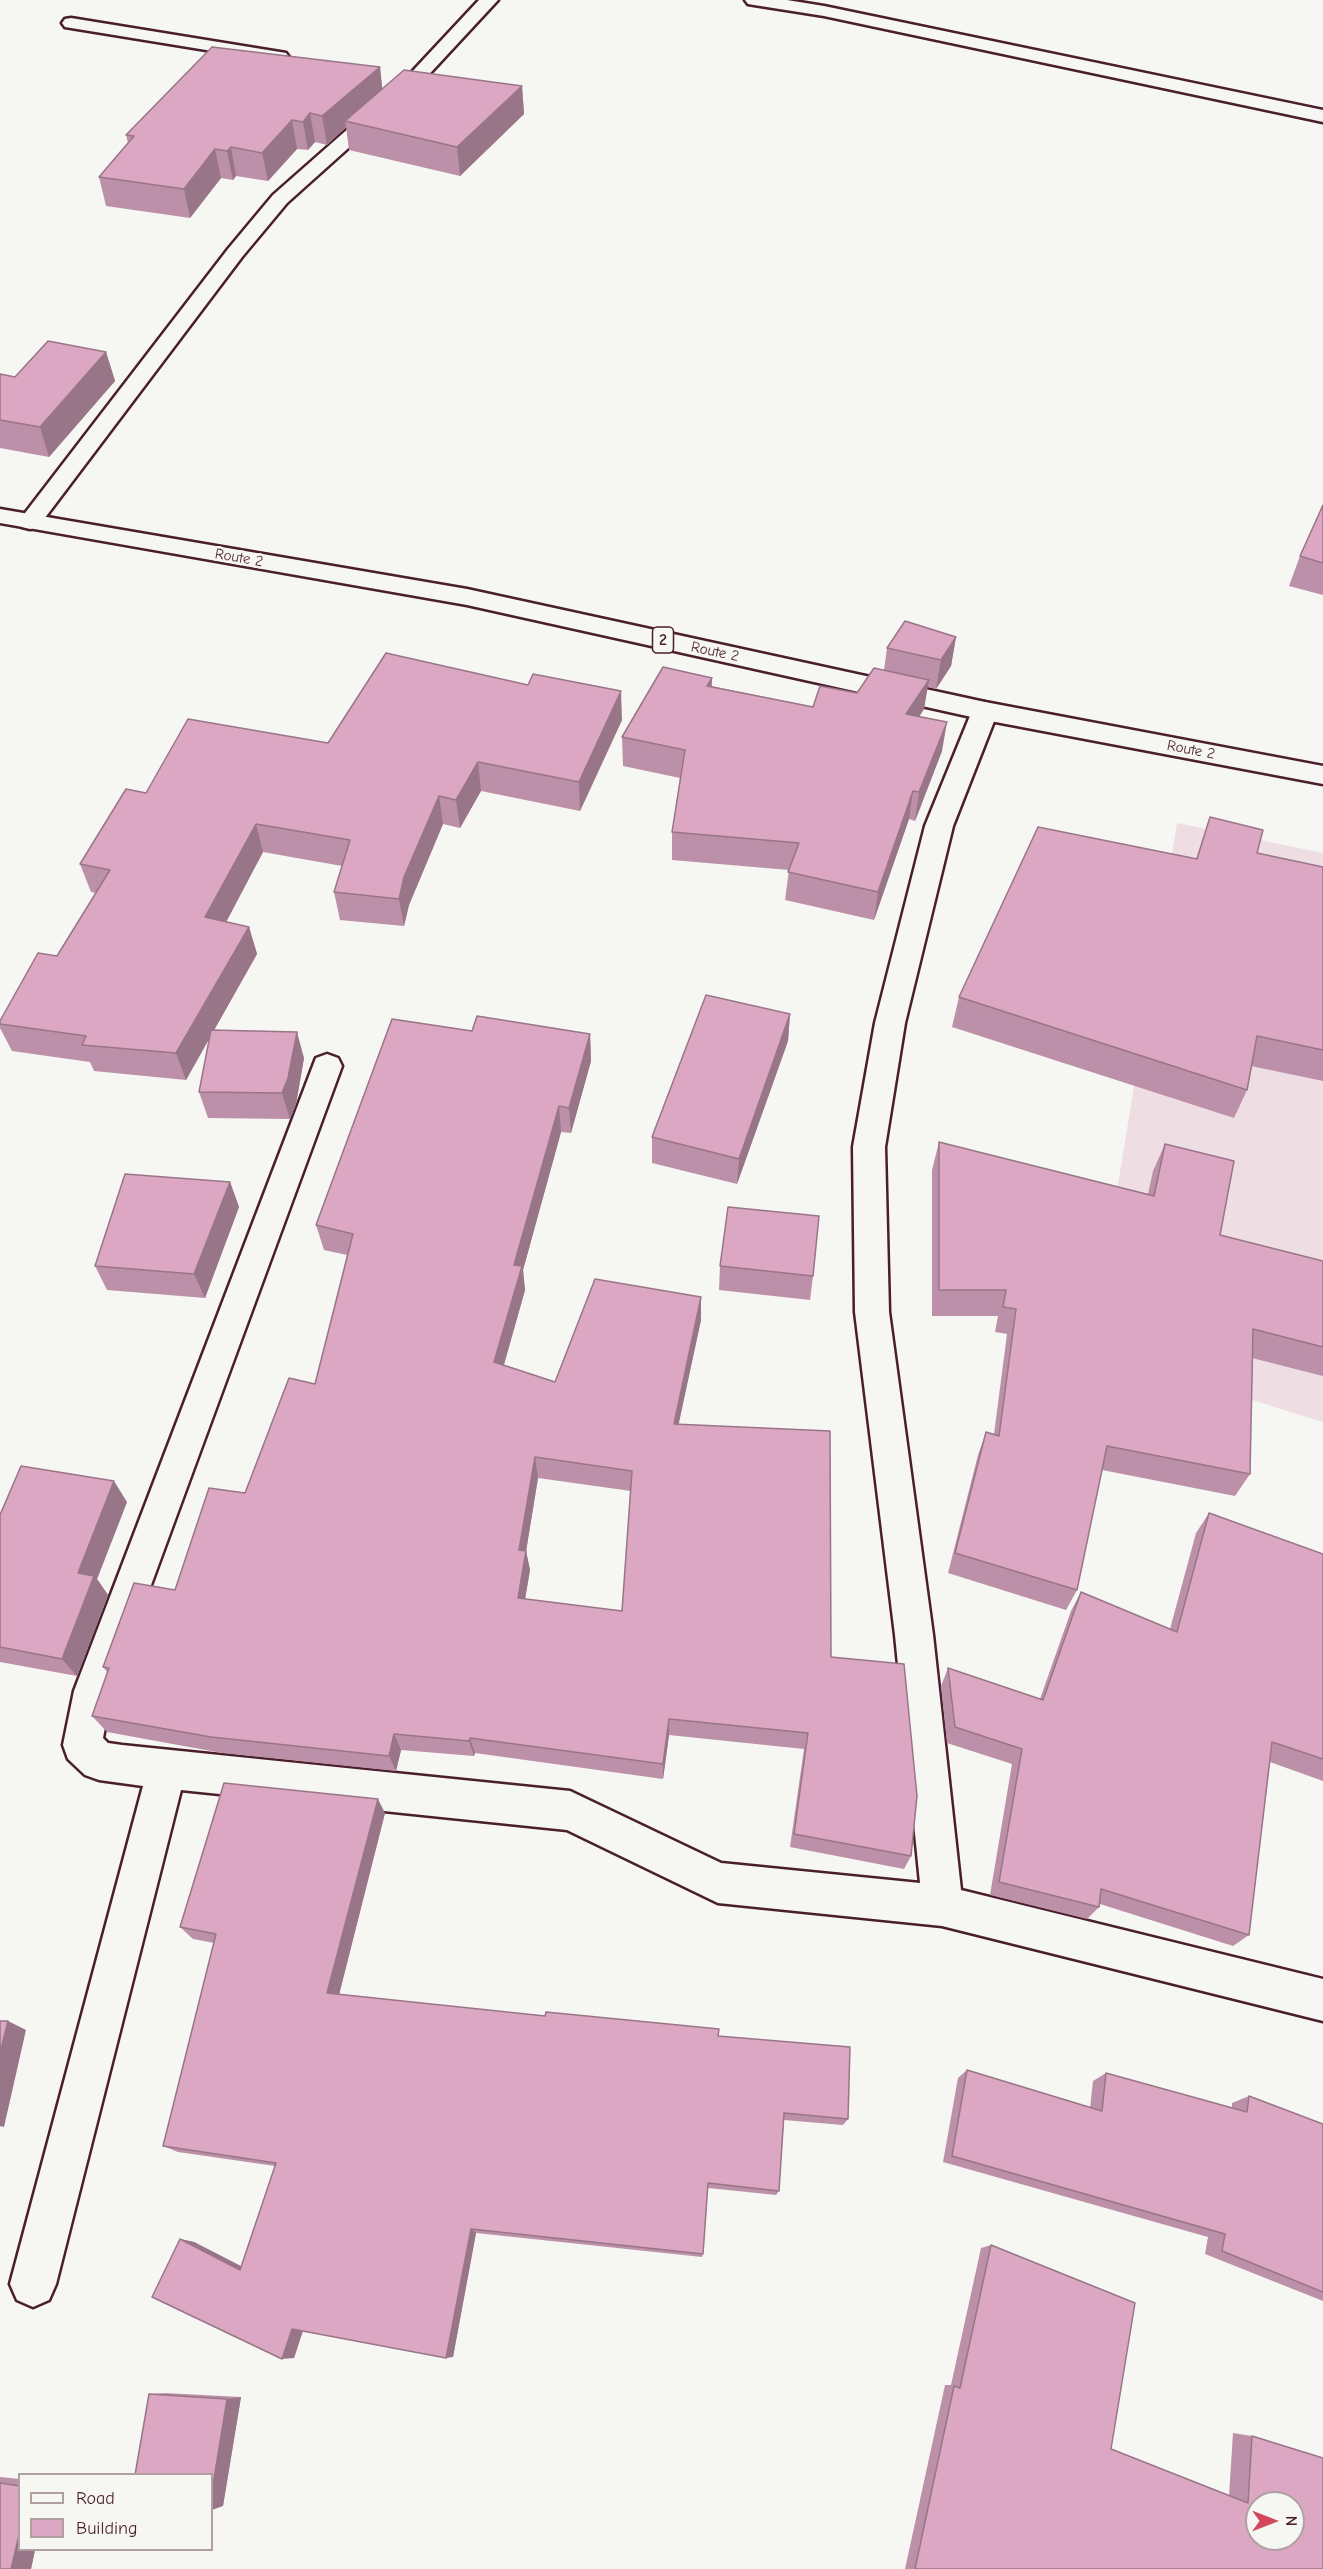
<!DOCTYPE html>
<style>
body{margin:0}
#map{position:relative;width:1323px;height:2569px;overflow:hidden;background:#f6f6f2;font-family:"Comic Neue",sans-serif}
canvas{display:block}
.legend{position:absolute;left:18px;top:2473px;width:195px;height:78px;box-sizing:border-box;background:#f6f6f2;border:2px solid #b1a0a2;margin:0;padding:8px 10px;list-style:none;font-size:18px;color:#4a1f2b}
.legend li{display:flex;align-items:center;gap:12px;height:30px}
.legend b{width:30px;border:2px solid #b1a0a2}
.north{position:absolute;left:1245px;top:2491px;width:60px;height:60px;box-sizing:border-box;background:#f6f6f2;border:2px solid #b1a0a2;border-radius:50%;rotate:90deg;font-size:16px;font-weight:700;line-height:24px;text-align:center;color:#4a1f2b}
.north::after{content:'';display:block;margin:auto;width:21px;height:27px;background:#d1495b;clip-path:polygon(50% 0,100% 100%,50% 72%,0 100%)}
</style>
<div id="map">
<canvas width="1323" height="2569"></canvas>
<ul class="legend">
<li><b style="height:8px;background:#f6f6f2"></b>Road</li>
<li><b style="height:16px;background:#dba7c3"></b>Building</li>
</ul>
<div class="north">N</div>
</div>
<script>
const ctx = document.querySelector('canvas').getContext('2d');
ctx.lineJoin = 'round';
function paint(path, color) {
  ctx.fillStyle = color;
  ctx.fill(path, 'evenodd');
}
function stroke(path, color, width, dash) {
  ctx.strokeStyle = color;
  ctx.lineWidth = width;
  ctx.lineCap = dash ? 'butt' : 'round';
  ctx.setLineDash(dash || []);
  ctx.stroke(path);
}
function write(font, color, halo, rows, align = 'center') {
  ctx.font = font + ' "Comic Neue",sans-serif';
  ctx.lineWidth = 5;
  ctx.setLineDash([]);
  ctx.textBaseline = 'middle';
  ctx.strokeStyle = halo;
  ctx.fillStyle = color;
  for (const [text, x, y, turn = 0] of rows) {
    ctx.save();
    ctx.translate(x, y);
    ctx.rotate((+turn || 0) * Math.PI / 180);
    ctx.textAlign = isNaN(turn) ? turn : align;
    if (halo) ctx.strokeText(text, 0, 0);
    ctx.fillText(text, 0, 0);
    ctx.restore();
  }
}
const built = new Path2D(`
 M1177,823L1323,853V1422L1091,1350Z`);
const street = new Path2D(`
 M479,0H498L421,83L287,203L242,257L38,527L30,529L22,527L18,522L22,517L228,249L273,195L409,75Z
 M745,0H787L824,6L1323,110V122L824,16L754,5L748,4Z
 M71,18L280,52L286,53L289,57L286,61L280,62L65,27L62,23L65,19Z
 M985,702L994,705L998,711L953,826L905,1023L885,1147L889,1312L933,1635L961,1890L1323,1979V2021L942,1926L718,1903L567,1830L181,1790L56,2284L49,2300L33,2307L17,2300L10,2284L143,1786L99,1780L85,1775L68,1759L63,1745L74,1691L316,1058L327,1054L338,1058L342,1066L112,1691L103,1738L108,1743L122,1745L570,1791L721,1863L920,1883L895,1635L855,1312L853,1147L875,1023L925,826L972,711L976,705Z`);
const highway = new Path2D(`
 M0,509L467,589L985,702L1323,766V784L985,720L467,605L0,523Z`);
const wall = new Path2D(`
 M380,67L382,89L522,86L524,114L460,176L349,150L346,127L327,145L315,142L308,150L297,149L268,181L236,176L233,180L221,178L190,218L106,206L99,177L128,143L126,135Z
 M106,352L115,381L49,457L0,448V374L15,377Z
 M1323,505V595L1289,586L1300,556Z
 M956,637L951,666L936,689L927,687L924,709L919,717L942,751L915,821L909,819L874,920L785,900L789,870L672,860V832L680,778L623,766L622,737L712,678L711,686L813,707L857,693L884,670L887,648Z
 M622,720L580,811L481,791L460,828L443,824L409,905L404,926L340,920L334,892L342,866L263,852L226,922L249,927L257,954L214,1030L304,1058L296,1104L290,1119L208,1118L199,1092L209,1039L186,1080L94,1071L90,1062L12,1051L0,1028V1021L57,956L96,893L91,892L80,864L146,793L328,743Z
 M1210,817L1257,853L1323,867V1081L1251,1066L1247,1090L1234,1118L952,1027L959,997L1196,859Z
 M790,1014L788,1041L737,1184L652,1163V1137Z
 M472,1031L590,1034L591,1061L571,1133L561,1132L523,1270L525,1290L504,1365L555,1382L701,1320L678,1424L831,1657L911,1856L904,1869L790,1847L804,1749L669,1735L663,1779L475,1753L474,1756L401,1750L396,1771L222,1753L107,1732L92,1716L108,1673L103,1667L175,1590L245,1493L315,1384L347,1255L324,1250L316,1225ZM538,1478L631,1491L622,1611L525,1599L530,1570L526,1551Z
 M939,1142L1148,1194L1153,1171L1165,1144L1220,1235L1323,1261V1376L1252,1358L1250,1474L1235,1496L1102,1470L1077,1590L1066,1610L948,1573L978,1455L986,1432L994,1434L1007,1334L995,1332L998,1316H932V1170Z
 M230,1182L239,1207L205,1298L107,1290L95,1266Z
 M720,1266L813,1276L810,1300L719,1290Z
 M127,1502L97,1579L108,1595L77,1676L0,1662V1515Z
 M1209,1513L1323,1554V1781L1270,1762L1249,1935L1233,1946L1100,1904L1099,1907L1087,1919L990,1895L1012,1764L947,1743L941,1686L948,1668L1040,1699L1071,1611L1081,1592L1170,1629L1196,1533Z
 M385,1813L339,1994L718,2036L848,2119L843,2125L784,2120L779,2191L776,2195L708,2188L703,2254L702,2257L476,2233L453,2357L303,2331L294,2358L180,2239L194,2242L241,2266L275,2166L178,2152L163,2146L214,1943L193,1939L180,1927Z
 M967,2070L1090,2108L1093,2081L1106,2073L1232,2108V2103L1249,2096L1323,2124V2301L1205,2254L1208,2237L943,2162L958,2078Z
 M991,2245L1111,2449L1229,2496L1233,2433L1252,2436L1323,2569H905L945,2385H951L981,2248Z
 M165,2393L241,2397L223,2506L149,2394Z
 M0,2477L20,2479V2550H35L31,2569H0Z`);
const shadedWall = new Path2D(`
 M380,67L383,95L345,121L346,127L327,145L322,116Z
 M522,86L524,114L460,176L457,147Z
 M310,113L315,142L308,150L303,122Z
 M292,120L297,149L268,181L262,153Z
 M231,147L236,176L233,180L227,151Z
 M215,149L221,178L190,218L184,189Z
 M106,352L115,381L49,457L40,427Z
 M956,637L951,666L936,689L941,660Z
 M712,678L711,707L707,686Z
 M929,680L924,709L902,743L906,714Z
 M621,691L622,720L580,811L579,782Z
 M947,722L942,751L915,821L919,792Z
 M478,762L481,791L460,828L456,800Z
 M913,791L909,819L874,920L878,892Z
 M439,796L443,824L409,905L404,926L399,899L404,877Z
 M256,824L263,852L214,945L205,917Z
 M249,927L257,954L186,1080L176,1053Z
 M790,1014L788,1041L737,1184L739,1159Z
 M297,1032L304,1058L296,1104L290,1119L282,1093Z
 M590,1034L591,1061L571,1133L569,1108Z
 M559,1106L561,1132L523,1270L525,1290L498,1385L494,1362L514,1265Z
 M230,1182L239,1207L205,1298L194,1274Z
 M701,1297V1320L674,1446V1424Z
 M535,1457L538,1478L523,1570L519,1550Z
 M114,1481L127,1502L97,1579L108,1595L77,1676L62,1659L78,1573Z
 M526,1551L530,1570L522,1617L518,1598Z
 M669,1719V1735L663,1779V1764Z
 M394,1734L401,1750L396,1771L389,1756Z
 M470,1738L475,1753L474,1756L469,1741Z
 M378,1799L385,1813L337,2003L327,1993Z
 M8,2021L26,2030L4,2127L0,2126V2053Z
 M471,2229L476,2233L453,2357L446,2358Z
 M180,2239L194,2242L252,2272L240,2270Z
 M292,2329L303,2330L294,2358L282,2359Z
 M241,2397L223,2506L212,2510V2491L227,2399Z
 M20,2531V2550H35L31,2569H11Z`);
const building = new Path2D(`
 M212,47L380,67L322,116L310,113L303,122L292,120L262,153L231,147L227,151L215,149L184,189L99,177L134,136L126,135Z
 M404,70L522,86L457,147L345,121Z
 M48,341L106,352L40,427L0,420V374L15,377Z
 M1323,505V563L1300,556Z
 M905,621L956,637L941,660L887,648Z
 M386,653L528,685L533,674L621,691L579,782L478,762L456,800L439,796L404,877L399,899L334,892L350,840L256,824L205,917L249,927L176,1053L82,1045L86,1036L0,1024V1021L38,953L57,956L110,870L80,864L126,789L146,793L188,719L328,743Z
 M663,667L712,678L707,686L813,707L820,686L857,693L874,668L929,680L906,714L947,722L919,792L913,791L878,892L788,872L799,843L672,832L685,750L622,737Z
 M1210,817L1263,830L1257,853L1323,867V1050L1257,1036L1247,1090L959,997L1038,827L1197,859Z
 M706,995L790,1014L739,1159L652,1137Z
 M477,1016L590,1034L569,1108L559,1106L514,1265L522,1266L494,1362L555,1382L595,1279L701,1297L674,1424L830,1431L831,1657L904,1664L917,1796L911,1856L794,1834L808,1733L669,1719L663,1764L470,1738L469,1741L394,1734L389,1756L211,1737L92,1716L109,1668L103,1667L134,1583L175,1590L209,1488L245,1493L289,1378L315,1384L353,1234L316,1225L392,1019L472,1031ZM535,1457L632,1471L622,1611L518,1598L526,1551L519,1550Z
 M211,1030L297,1032L288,1078L282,1093L199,1092Z
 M939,1142L1154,1196L1165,1144L1234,1161L1220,1235L1323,1261V1347L1253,1329L1250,1474L1107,1446L1077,1590L955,1553L986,1432L999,1436L1016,1309L1003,1307L1006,1290H939Z
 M125,1174L230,1182L194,1274L95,1266Z
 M728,1207L819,1216L813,1276L720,1266Z
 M21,1466L114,1481L78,1573L94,1576L62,1659L0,1647V1515Z
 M1209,1513L1323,1554V1759L1272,1742L1249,1935L1101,1889L1099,1907L999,1882L1022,1749L955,1727L948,1668L1043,1700L1081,1592L1177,1632Z
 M224,1783L378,1799L327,1993L545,2016L546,2012L719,2029L718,2036L850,2047L848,2119L784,2113L779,2191L708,2183L703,2254L471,2229L446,2358L292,2329L282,2359L152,2297L180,2239L240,2270L276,2163L163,2146L216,1934L180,1927Z
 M0,2021H8L0,2053Z
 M967,2070L1102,2111L1106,2073L1247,2112L1249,2096L1323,2124V2292L1222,2251L1225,2234L952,2156Z
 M991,2245L1135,2303L1111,2449L1248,2503L1252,2436L1323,2458V2569H915L954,2386L960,2388ZM1257,2503H1293V2539H1257Z
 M149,2394L227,2399L212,2491V2475H135Z
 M0,2483L20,2486V2531L11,2569H0Z`);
const farStreetnames = [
 ["Route 2",239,558,10],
 ["Route 2",715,652,12],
 ["Route 2",1191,750,11]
];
const shields = [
 [663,640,21]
];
const shieldNames = [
 ["2",663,640]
];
paint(built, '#eedee4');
stroke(street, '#4a1f2b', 5);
stroke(highway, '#4a1f2b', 5);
paint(street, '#f6f6f2');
paint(highway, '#f6f6f2');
paint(wall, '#bc90a8');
paint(shadedWall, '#997588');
paint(building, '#dba7c3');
stroke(building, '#997588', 1.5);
write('15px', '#4a1f2b', '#f6f6f2', farStreetnames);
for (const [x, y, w] of shields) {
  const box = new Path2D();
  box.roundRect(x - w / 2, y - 13, w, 26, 4.5);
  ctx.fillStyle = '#f6f6f2';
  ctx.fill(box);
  stroke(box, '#4a1f2b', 1.5);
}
write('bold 16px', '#4a1f2b', null, shieldNames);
</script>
